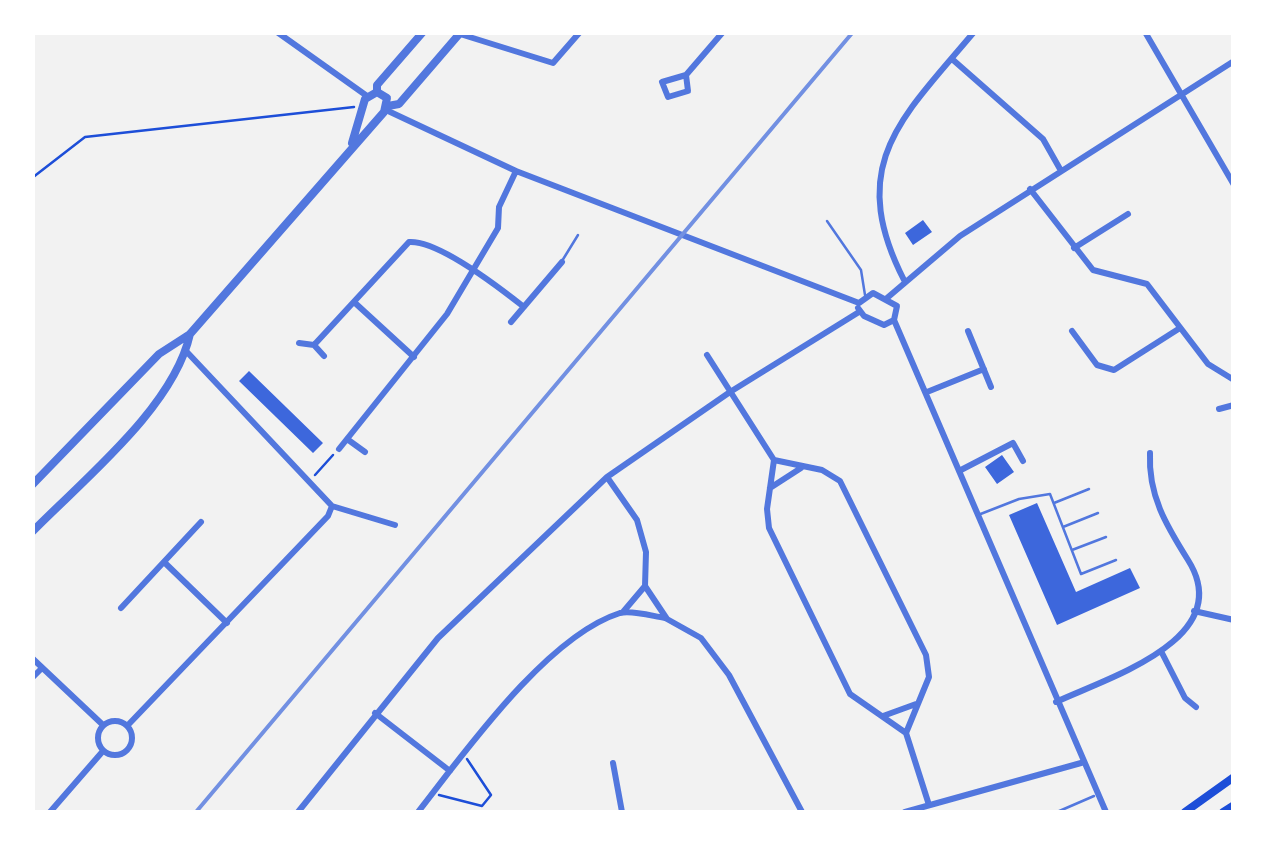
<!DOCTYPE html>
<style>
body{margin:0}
#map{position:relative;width:1266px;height:845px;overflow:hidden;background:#f2f2f2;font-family:"Asap Condensed",sans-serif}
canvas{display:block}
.frame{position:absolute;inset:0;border:35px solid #fff;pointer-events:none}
</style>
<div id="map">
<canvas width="1266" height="845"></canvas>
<div class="frame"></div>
</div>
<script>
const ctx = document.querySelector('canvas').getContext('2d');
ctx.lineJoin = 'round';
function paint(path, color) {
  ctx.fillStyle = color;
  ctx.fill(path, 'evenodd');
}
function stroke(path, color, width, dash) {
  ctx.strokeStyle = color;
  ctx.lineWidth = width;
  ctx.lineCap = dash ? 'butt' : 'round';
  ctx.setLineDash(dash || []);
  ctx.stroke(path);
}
const building = new Path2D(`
 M923,220L932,232L913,245L905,233Z
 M249,371L323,443L313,453L239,381Z
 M1002,455L1014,472L997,484L985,467Z
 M1037,503L1076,592L1130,568L1140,588L1057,625L1009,515Z`);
const path = new Path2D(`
 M32,178L85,137L354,107
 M315,475L333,455
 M439,795L482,806L491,795L467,759`);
const service = new Path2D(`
 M827,221L861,270L865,295
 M562,261L578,235
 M1054,503L1089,489
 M978,515L1019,499L1050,494L1081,574L1116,560
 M1063,527L1098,513
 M1072,550L1106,537
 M1057,812L1094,796`);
const minor = new Path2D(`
 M277,32L367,96
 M1145,32L1234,185
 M460,34L553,63L580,32
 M952,59L1043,139L1060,169
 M686,75L688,91L668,97L662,82L686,75L723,32
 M386,110L516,171L859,303
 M1030,189L1093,270L1147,284L1208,364L1234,380
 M1074,248L1128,214
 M904,280C845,164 902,118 974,32
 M887,298L960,236L1234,61
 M354,302L414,357
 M859,303L873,293L897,306L894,320
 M858,308L864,316L884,325L894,320
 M894,320L1106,812
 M511,322L562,262
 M968,331L991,387
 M1072,331L1097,365L1114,370L1180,328
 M299,343L314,345L324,356
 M314,345L409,242C438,240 500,288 524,307
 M186,351L332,506L395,525
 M707,355L774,460L822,470L840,481L926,655L929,677L906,733L929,805
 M927,392L984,369
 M1219,409L1234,405
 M347,439L365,452
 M339,449L447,314L498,228L499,207L516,171
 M774,460L767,509L769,528L850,694L906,733
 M959,471L1013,443L1023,461
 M607,477L637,520L646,552L645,586L667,619L701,638L729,675L802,812
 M770,488L801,468
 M164,562L227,623
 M121,608L201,522
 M1194,611L1234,620
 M623,612L645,586
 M1162,653L1185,698L1196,707
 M32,658L103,725
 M32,678L42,668
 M1056,702C1107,678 1238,639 1188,560C1166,525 1148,495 1150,453
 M375,713L450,771
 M883,716L916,704
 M98 738a17 17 0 1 1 34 0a17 17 0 1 1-34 0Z
 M128,725L328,516L332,506
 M613,763L622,812
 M50,812L103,751
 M298,812L438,638L607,477L730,392L859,312
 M418,812C465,752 547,636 620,613C632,610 652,616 665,618
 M905,812L1081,763`);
const tertiary = new Path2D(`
 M377,92V85L423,32
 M388,106L399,104L461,32
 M352,143L365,99L377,92
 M32,485L159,354L190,334L384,112L387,98L377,92
 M32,532C84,479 174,407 190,334`);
const secondary = new Path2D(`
 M1185,812L1234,777
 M1223,812L1234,805`);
const rail = new Path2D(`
 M196,812L853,32`);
paint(building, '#3d67dc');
stroke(path, '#1d4ed8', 2.5);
stroke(service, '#5277de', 2.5);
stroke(minor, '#5277de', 6);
stroke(tertiary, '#5277de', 8);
stroke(secondary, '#1d4ed8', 8);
stroke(rail, '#7290e2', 4);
</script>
